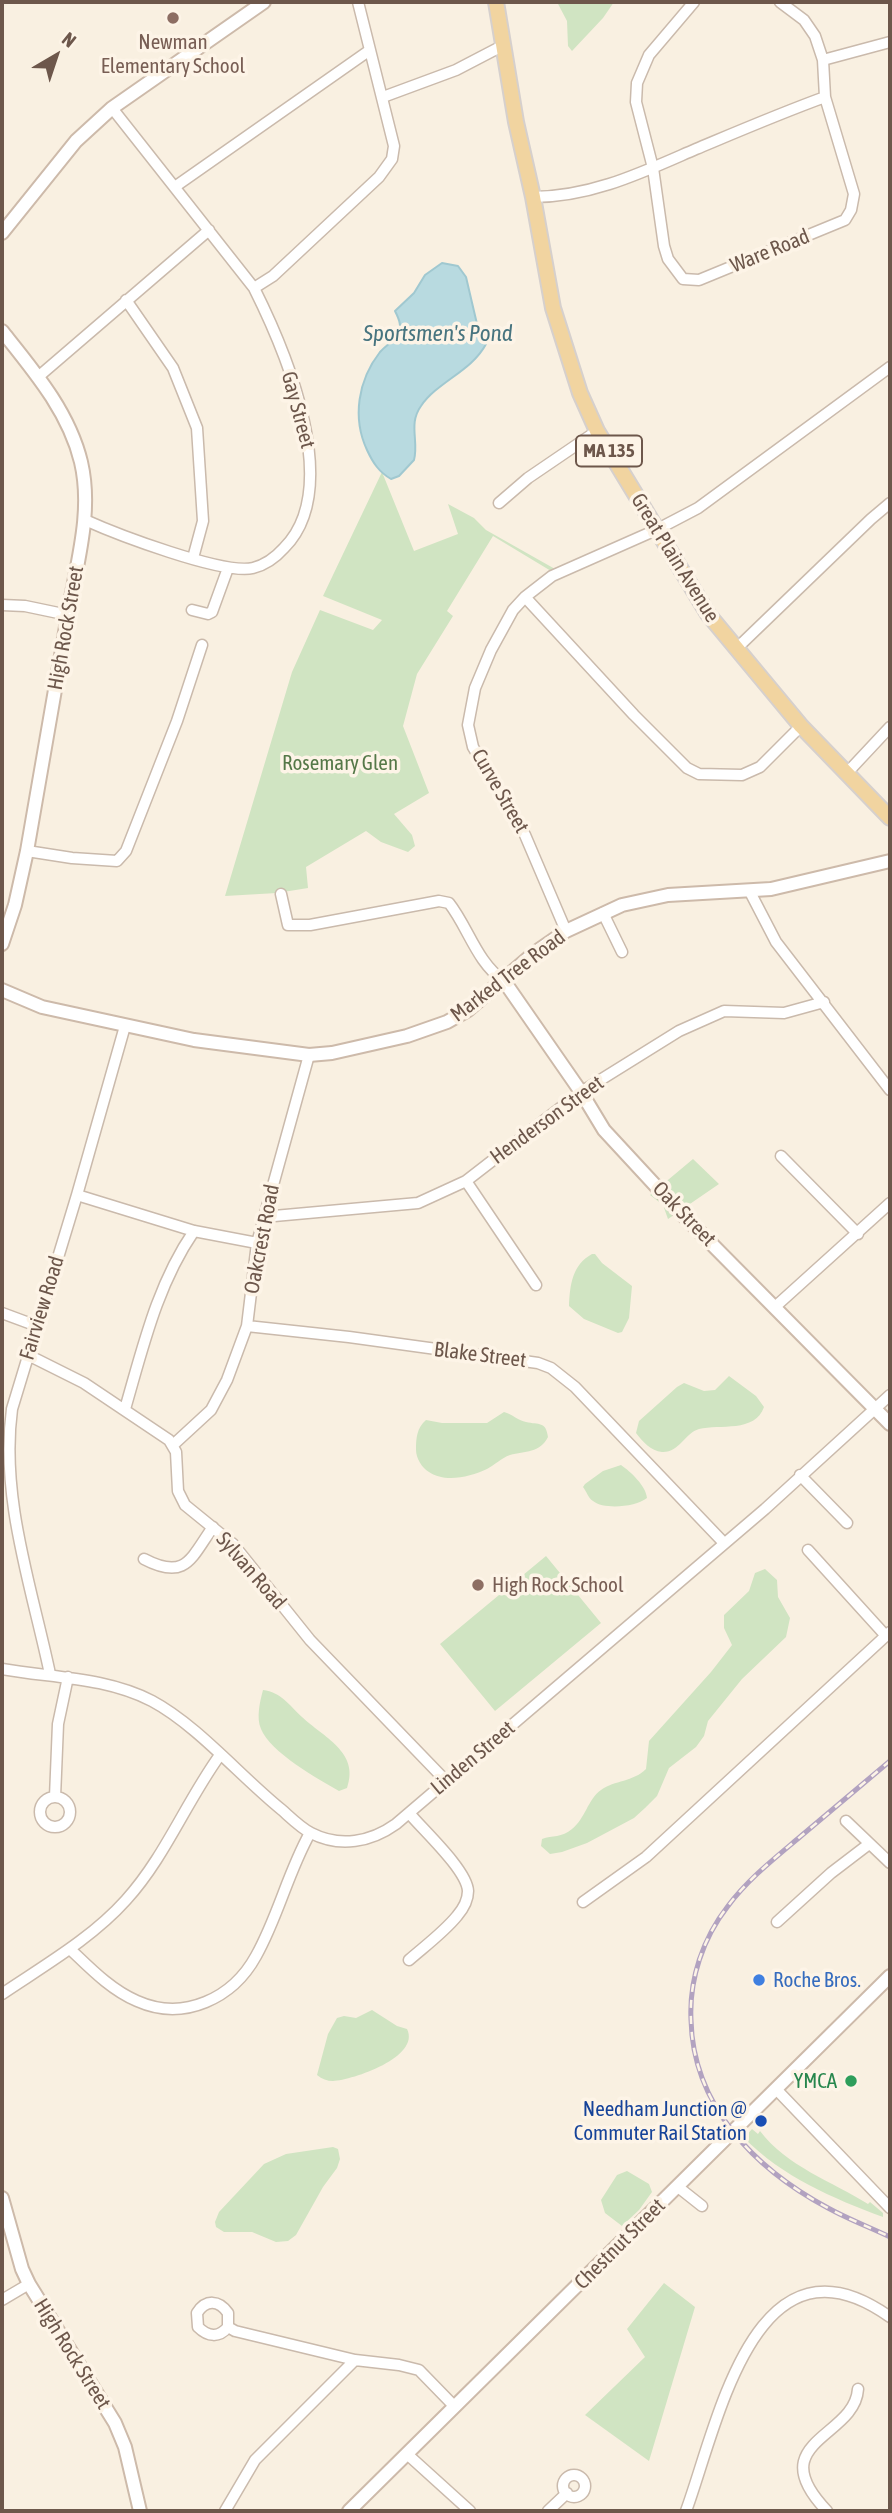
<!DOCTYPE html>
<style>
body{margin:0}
#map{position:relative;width:892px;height:2513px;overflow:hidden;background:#f9f0e1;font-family:"Asap Condensed",sans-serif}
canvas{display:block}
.frame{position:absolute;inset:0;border:4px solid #6d574b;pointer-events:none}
.north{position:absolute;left:21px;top:21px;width:70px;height:70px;-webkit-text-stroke:5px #fdf4e7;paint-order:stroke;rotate:39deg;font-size:19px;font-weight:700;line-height:28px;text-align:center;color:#6d574b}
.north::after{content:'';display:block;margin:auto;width:24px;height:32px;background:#6d574b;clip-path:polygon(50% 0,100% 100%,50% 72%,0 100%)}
</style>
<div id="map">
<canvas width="892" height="2513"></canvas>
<div class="frame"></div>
<div class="north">N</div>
</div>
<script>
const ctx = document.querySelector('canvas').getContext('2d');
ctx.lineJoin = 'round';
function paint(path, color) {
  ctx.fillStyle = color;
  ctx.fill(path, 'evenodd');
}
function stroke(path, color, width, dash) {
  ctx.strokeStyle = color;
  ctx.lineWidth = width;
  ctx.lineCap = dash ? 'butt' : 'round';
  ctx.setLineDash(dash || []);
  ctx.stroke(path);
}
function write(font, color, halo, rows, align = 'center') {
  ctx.font = font + ' "Asap Condensed",sans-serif';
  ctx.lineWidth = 7;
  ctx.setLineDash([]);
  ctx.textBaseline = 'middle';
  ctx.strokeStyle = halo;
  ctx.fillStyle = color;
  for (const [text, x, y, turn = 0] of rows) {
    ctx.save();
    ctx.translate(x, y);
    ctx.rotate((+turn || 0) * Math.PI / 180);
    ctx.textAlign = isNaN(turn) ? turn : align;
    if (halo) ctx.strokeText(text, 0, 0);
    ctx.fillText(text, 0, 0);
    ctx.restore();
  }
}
const green = new Path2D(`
 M557,2H614L603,18L572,51L568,46L567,21Z
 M382,472L414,551L458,534L448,504L474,518L486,530L555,569L551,571L493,536L447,611L453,616L417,674L403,726L429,793L394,814L412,835L415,846L408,852L381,842L366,831L306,867L308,888L277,893L225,896L292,672L320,610L373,630L382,620L323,596Z
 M693,1159L719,1184L668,1219L663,1205L650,1195Z
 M592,1254H595L602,1263L632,1286L629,1318L622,1332L618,1333L584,1319L569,1306C570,1285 572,1265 592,1254Z
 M729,1376L756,1396L764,1407C755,1433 720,1424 699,1429C685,1433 679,1453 662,1452C651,1451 642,1441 636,1433L639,1421L677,1387L684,1383L704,1391L715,1390Z
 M504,1412C512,1414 519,1421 526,1422C539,1425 546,1421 548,1437C540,1453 525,1451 510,1455C501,1458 495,1465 487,1469C470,1477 445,1483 429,1472C422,1468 416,1458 416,1450C416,1437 417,1428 426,1420L442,1423H487Z
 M621,1465C631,1472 646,1486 647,1498C636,1507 604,1510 593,1501C588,1498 587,1492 583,1487L585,1484L603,1471Z
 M546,1556L601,1623L495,1711L440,1644Z
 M765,1569L777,1580L778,1597L790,1618L786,1637L742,1679L708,1721L704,1736L696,1747L669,1768L657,1796L645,1808L634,1818L587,1843L562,1852L550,1854L541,1846L542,1839C552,1835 562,1838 572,1829C585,1819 588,1799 601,1790C615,1780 633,1782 646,1769L649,1741L711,1672L732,1645L724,1628V1615L749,1591L755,1573Z
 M263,1690C281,1692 289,1705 302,1717C323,1737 360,1752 347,1788L339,1791C318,1779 270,1752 261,1729C256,1718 260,1701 263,1690Z
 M372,2010L397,2026L407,2029C421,2057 353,2080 333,2081C327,2081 322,2079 317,2075L328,2034L337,2018L344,2016L356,2018Z
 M752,2129L758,2134L760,2131C786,2166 833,2182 868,2204L870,2202L883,2213V2217C832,2198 783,2177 744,2138Z
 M333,2147L338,2149L340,2159L337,2168L323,2187L296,2235L288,2241L276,2242L252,2232H224L216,2227L215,2222L219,2212L264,2164L286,2154Z
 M627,2171L649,2184L652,2192L639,2210L622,2226L605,2213L601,2200L617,2175Z
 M664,2283L695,2307L649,2461L585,2415L645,2357L627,2329Z`);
const water = new Path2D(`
 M442,263L458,266L466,277L477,324L486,344C472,371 437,382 421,406C408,424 419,441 414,460L399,476L391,479C379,472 373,463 367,450C352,418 358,380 380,352C386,345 396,340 399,332C402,325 398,317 395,311L414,293L425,275Z`);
const street = new Path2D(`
 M694,2L649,55L637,83L636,102L653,168L664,246L668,259L683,279L699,280L845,220L851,210L854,194L825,97L823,60L815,36L804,20L780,2
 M823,60L890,42
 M383,97L456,70L504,45
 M176,186L370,50
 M533,197C592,197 643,172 696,149C739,131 781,113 825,97
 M254,288L273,276L379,177L392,159L394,146L358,2
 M126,300L173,368L197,428L203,521L193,558
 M38,377L209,230
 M499,503L528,478L597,431
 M85,520C116,534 223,575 253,568C265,565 276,557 284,548C344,488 286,352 254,288L112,108
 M525,597L634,715L687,768L699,774L742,775L760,767L801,726
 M2,605L25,606L68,615
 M192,610L208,614L212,612L228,568
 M736,649L871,519L890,503
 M846,774L890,727
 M27,851L72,858L117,861L126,851L177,721L202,645
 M749,890L776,942L890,1090
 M281,894L288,925H310L439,901L449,903C468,927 477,963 504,981
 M603,913L622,952
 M566,931L525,835L473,747L468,725L475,688L491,650L513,610L525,597L552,576L656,530L698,508L890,367
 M781,1156L858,1234
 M466,1181L536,1285
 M77,1195L194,1231L257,1243
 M263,1217L418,1203L466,1181L581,1092L679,1031L724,1011L784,1013L824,1002
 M776,1306L890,1203
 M2,1313L37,1326
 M247,1326L349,1337L538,1363L551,1368L575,1387L724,1543
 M28,1355L84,1383L169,1440L176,1452L178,1491L185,1505L233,1544L310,1640L446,1781
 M125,1409C143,1347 157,1285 194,1231
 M173,1445L211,1410L227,1380L247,1326L257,1243L309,1055
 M800,1475L847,1523
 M808,1550L886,1636
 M144,1559C186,1581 191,1558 213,1527
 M2,1669C53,1678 105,1677 152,1701C197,1725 241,1777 282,1810C291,1818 301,1828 311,1833C340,1848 371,1842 396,1824L765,1509L890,1395
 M50,1674C32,1588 0,1498 12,1409L77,1195L125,1026
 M55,1797L58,1724L68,1677
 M40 1812a15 15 0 1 1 30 0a15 15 0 1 1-30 0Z
 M409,1813C423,1830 467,1870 468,1891C468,1900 463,1909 457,1916C444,1932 425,1946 409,1960
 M846,1821L890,1863
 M583,1902L646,1857L890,1632
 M777,1922L831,1873L869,1844
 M70,1949C90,1968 111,1990 137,2001C184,2022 233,1998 256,1956C278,1917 288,1872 310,1833
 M2,1994C45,1965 92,1938 126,1900C165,1857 186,1802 220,1755
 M776,2089L890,2208
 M678,2187L702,2206
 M2,2300L29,2284
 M228,2327C219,2338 208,2337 198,2327L197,2313C206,2299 219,2300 228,2313V2327L235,2331L355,2360
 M407,2454L470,2511
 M563 2486a11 11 0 1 1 22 0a11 11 0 1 1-22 0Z
 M225,2511L255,2460L355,2360L399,2365L419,2370L455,2407
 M548,2511L567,2493
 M686,2511C718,2424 755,2221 890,2317
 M827,2511C760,2441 855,2438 858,2389`);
const secondary = new Path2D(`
 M2,233L76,141L112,108L264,2
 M2,331C34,371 69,412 81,462C93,513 76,565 68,615C54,693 41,772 27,851L15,905L2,944
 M504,981L581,1092L604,1130L678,1210L890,1424
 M2,990L42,1007L194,1040L309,1055L332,1053L407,1036L447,1022L468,1010L533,954L566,931L622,905L668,895L771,889L890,861
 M2,2198L22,2269L29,2284L115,2423L125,2447L140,2511
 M349,2511L890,1976`);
const primary = new Path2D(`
 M496,2L516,122L533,197L553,308L580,393L597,431L708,614L801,726L890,818`);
const rail = new Path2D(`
 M890,1761C860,1786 831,1811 801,1836C775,1858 748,1879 728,1906C703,1938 689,1979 691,2020C693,2106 755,2169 828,2208C848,2219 869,2227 890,2237`);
const markers = [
 [173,18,7,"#8d6e63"],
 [478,1585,7,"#8d6e63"],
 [759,1980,7,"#3f7fe0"],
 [851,2081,7,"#2e9e5b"],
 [761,2121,7,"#1a4fb4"]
];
const shields = [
 [609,451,66]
];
const shieldNames = [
 ["MA 135",609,451]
];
const educationNames = [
 ["Newman",173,42],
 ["Elementary School",173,66],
 ["High Rock School",492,1585,"left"]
];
const streetNames = [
 ["Ware Road",770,251,-22],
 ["Gay Street",298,410,75],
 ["Great Plain Avenue",675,558,58],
 ["High Rock Street",66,628,-80],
 ["Curve Street",500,791,60],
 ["Marked Tree Road",508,976,-37],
 ["Henderson Street",547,1120,-36],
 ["Oak Street",684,1214,46],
 ["Oakcrest Road",262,1239,-79],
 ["Fairview Road",42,1308,-73],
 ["Blake Street",480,1355,7],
 ["Sylvan Road",251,1571,49],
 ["Linden Street",473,1758,-40],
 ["Chestnut Street",620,2244,-45],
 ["High Rock Street",72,2354,58]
];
const parkNames = [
 ["Rosemary Glen",340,763]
];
const shopNames = [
 ["Roche Bros.",773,1980]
];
const leisureNames = [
 ["YMCA",837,2081]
];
const transitNames = [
 ["Needham Junction @",747,2109],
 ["Commuter Rail Station",747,2133]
];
const waterNames = [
 ["Sportsmen's Pond",438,334]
];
paint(green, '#d0e4c2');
paint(water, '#b8dae0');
stroke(water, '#a0c8d0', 2);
stroke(street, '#cabaac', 13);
stroke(secondary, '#cdbaaa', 16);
stroke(primary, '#d6d0cd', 18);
stroke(street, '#fff', 10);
stroke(secondary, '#fff', 12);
stroke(primary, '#f1d4a0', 14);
stroke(rail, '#b2a2c0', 5);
stroke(rail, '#fdf4e7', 2.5, [8]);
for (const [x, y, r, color] of markers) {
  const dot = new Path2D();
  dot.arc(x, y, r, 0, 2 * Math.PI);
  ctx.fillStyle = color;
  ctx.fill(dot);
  stroke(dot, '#fdf4e7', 2.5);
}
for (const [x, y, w] of shields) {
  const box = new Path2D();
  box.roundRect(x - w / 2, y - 15.5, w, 31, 5);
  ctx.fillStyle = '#fdf4e7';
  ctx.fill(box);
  stroke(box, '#6d574b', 2);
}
write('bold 19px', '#6d574b', null, shieldNames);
write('21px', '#785e54', '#fdf4e7', educationNames);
write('21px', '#6d574b', '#fdf4e7', streetNames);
write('21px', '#557848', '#fdf4e7', parkNames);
write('21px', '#366cbe', '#fdf4e7', shopNames, 'left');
write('21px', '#27864d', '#fdf4e7', leisureNames, 'right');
write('21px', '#164399', '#fdf4e7', transitNames, 'right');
write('italic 23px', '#47747f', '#fdf4e7', waterNames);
</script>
